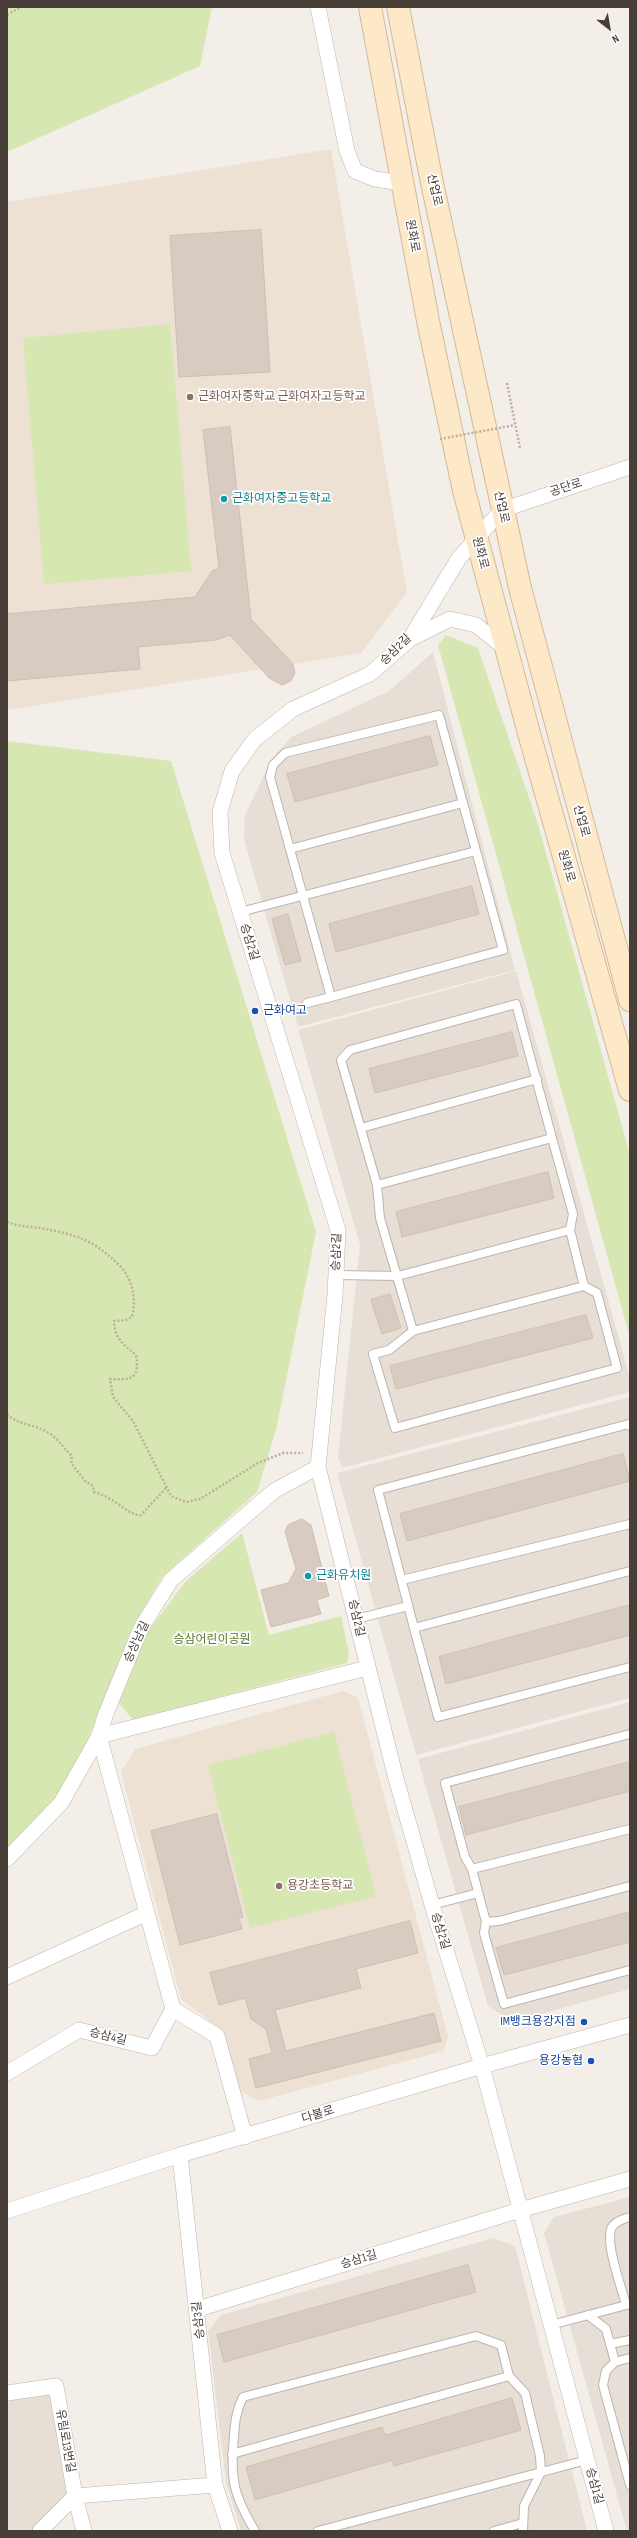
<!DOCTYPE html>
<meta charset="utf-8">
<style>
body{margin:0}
#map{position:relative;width:637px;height:2538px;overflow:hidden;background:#f4eee8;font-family:"Sofia Sans Condensed",sans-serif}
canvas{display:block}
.frame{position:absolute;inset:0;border:8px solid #473e37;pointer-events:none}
.north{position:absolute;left:589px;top:8px;width:40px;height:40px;-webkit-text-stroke:3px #fff;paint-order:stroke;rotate:149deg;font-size:11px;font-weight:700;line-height:16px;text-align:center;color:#473e37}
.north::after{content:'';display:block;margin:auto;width:14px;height:18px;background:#473e37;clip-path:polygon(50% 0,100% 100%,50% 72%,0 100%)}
</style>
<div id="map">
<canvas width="637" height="2538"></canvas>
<div class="frame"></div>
<div class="north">N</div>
</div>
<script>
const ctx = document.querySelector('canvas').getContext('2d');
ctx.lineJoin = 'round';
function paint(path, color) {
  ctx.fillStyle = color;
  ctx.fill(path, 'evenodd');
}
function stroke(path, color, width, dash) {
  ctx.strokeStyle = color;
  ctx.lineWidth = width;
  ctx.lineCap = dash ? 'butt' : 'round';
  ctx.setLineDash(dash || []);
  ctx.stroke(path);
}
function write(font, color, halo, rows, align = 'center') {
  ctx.font = font + ' "Sofia Sans Condensed","Noto Sans KR",sans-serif';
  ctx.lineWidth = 3.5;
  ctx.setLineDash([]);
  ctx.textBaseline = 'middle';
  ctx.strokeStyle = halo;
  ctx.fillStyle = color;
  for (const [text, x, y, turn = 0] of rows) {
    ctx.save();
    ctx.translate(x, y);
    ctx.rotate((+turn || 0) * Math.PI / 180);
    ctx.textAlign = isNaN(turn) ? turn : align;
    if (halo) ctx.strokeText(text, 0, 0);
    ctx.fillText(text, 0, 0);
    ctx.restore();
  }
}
const residential = new Path2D(`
 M433,652L515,970L298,1027L248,854L244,837L245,815L272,759L291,737L389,691Z
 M516,971L630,1378V1392L342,1468L338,1457L360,1245L298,1030Z
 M630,1397V1698L416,1755L337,1473Z
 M630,1702V1989L513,2022L488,2006L418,1759Z
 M630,2197V2531H627L544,2233L554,2217Z
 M493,2238L515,2246L587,2531H241L226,2482L208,2331L221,2315Z
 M56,2386L75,2496L40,2531H7V2393Z`);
const education = new Path2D(`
 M331,149L407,593L361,653L7,710V202Z
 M343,1691L358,1698L448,2037L443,2051L259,2101L240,2091L223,2031L181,1999L121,1772L135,1749Z`);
const green = new Path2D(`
 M7,7H212L200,66L7,152Z
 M170,324L191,571L44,584L23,338Z
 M446,635L478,648L538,824L630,1155V1338L438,645Z
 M7,741L171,761L316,1232L276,1430L257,1492L162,1577L132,1628L87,1742L58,1801L7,1849Z
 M242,1533L269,1635L341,1616L349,1653L347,1663L133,1720L117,1701L149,1630L186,1581Z
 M334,1732L376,1896L250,1928L208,1765Z`);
const building = new Path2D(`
 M261,230L270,372L179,377L170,236Z
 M230,427L251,619L293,664L295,673L291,681L282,685L269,678L230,635L216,640L138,647L140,669L7,681V614L195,597L212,571L219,568L203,430Z
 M430,736L438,765L295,802L287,774Z
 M472,886L479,914L336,952L329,924Z
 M288,914L301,961L285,965L272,919Z
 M512,1032L518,1056L375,1093L369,1069Z
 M548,1172L554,1198L402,1237L396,1212Z
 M390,1294L401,1328L382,1334L371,1300Z
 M586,1315L593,1338L396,1389L390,1366Z
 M623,1454L630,1481L407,1541L400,1514Z
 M302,1519L311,1525L329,1596L317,1600L321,1614L271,1627L261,1590L288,1583L296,1569L285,1532L288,1525Z
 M630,1605V1635L446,1684L439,1657Z
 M630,1762V1791L466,1835L459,1807Z
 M217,1814L243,1917L239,1918L242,1929L180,1945L151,1831Z
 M630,1912V1942L504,1975L496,1948Z
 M410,1921L418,1953L356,1969L361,1988L275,2010L286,2051L434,2013L441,2041L256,2088L249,2059L272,2053L266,2029L251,2019L245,1998L219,2005L210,1973Z
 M468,2265L476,2292L224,2362L217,2335Z
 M512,2398L521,2430L394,2466L393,2460L255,2500L246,2467L382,2427L385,2435Z`);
const path = new Path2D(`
 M7,15L21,7
 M507,383L520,448
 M7,1222C17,1226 29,1227 40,1228C76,1235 91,1238 118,1264C132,1277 137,1298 132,1317L126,1320L114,1321C114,1338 124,1345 136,1355C140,1379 132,1380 110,1379L113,1397L133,1421L171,1496L186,1502L200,1499L258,1463L283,1453H303
 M7,1414C18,1425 34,1424 47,1432C58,1438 63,1448 72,1456L71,1463L86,1482L93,1486L94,1492C113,1496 130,1517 141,1515L166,1488`);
const lane = new Path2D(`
 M290,849L463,803
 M240,912L476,851
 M307,1003L331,997L503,950L439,715L285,753L273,765L270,777L331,997
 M361,1128L537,1079
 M377,1185L552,1138L573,1214L570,1230
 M336,1275L398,1276L570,1230L584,1286
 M413,1331L389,1350L373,1354L395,1428L617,1368L597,1293L584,1286L413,1331L380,1218L377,1185L341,1060L350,1050L516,1004L552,1138
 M630,1426L629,1424L378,1490L414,1628L630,1571
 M402,1580L630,1524
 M356,1619L408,1606
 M414,1628L438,1717L630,1667
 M630,1734L445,1783L465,1857L472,1869L486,1922L484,1933L504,2004L630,1970
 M472,1869L630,1829
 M432,1905L478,1893
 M486,1922L499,1921L630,1886
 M626,2305C622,2288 604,2242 612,2227C616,2221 623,2219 630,2217
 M588,2315L606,2329L615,2362L630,2358
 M551,2325L630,2304
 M610,2344L630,2340
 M615,2362L606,2371L603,2385L630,2485
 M232,2454L509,2376
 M255,2531C233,2494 230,2479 234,2436C235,2422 236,2411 243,2397L476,2336L501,2345L509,2376L525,2393L540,2456L541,2472L524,2506L523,2531
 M318,2531L587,2460
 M494,2531L523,2523`);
const street = new Path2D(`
 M318,7L347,151L355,171L375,179L402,183
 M410,639L450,619L476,625L506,649
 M7,1859L61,1803L99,1736L105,1716L141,1628L171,1580L274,1491L318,1467
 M7,1977L147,1913
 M7,2073L79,2030L152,2048L173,2009
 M245,2137L217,2036L173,2009L99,1736L367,1668
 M180,2155L215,2485L230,2531
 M7,2211L180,2155L482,2066L630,2025
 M198,2309L520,2210L630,2179
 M7,2393L56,2386L75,2496L84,2531
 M75,2496L215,2485
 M40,2531L75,2496
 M606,2531L482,2066L432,1905L395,1775L318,1467L335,1295L338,1230L222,853L220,812L232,771L255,739L293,709L370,674L410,639L459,558L502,510L630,467`);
const secondary = new Path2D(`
 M370,7L428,321L464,491L530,737L630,1090
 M398,7L432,183L520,588L630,1000`);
const pathBridge = new Path2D(`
 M440,439L515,425`);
const markers = [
 [190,397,4,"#8d6e63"],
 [224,499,4,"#0f9aa8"],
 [255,1011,4,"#1a4fb4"],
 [308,1576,4,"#0f9aa8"],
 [279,1886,4,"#8d6e63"],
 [584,2022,4,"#1a4fb4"],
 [591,2061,4,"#1a4fb4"]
];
const streetNames = [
 ["산업로",434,190,78],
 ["원화로",412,236,79],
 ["공단로",566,488,-18],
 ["산업로",501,507,78],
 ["원화로",480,553,76],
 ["승삼2길",396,650,-44],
 ["산업로",581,821,75],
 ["원화로",566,866,74],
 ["승삼2길",249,942,73],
 ["승삼2길",337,1252,-88],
 ["승삼2길",356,1618,77],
 ["승상남길",137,1642,-65],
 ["승삼2길",440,1931,73],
 ["승삼4길",108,2037,14],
 ["다불로",318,2115,-17],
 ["승삼1길",359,2260,-17],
 ["승삼3길",199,2320,-96],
 ["유림로13번길",65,2441,80],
 ["승삼1길",594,2486,75]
];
const educationNames = [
 ["근화여자중학교 근화여자고등학교",198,397],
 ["용강초등학교",287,1886]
];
const cultureNames = [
 ["근화여자중고등학교",232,499],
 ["근화유치원",316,1576]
];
const transitNames = [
 ["근화여고",263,1011,"left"],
 ["IM뱅크용강지점",576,2022],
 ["용강농협",583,2061]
];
const parkNames = [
 ["승삼어린이공원",212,1640]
];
paint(residential, '#e7dfd6');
paint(education, '#ece1d2');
paint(green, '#d7e7b2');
paint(building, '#d8cbc1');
stroke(building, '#d0bfb1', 1);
stroke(lane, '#bfb4ab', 10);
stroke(street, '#bfb4ab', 16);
stroke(secondary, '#d2ba99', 24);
stroke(path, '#c0ae9c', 2.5, [2, 2]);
stroke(lane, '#fff', 8);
stroke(street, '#fff', 15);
stroke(secondary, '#fde8c8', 22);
stroke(pathBridge, '#c0ae9c', 2.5, [2, 2]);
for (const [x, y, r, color] of markers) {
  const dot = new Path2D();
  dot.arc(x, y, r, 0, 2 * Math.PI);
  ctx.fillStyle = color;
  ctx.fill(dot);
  stroke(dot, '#fff', 1.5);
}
write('12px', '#473e37', '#fff', streetNames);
write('12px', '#785e54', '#fff', educationNames, 'left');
write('12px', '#0d838f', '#fff', cultureNames, 'left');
write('12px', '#164399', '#fff', transitNames, 'right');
write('12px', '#54782b', '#fff', parkNames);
</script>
